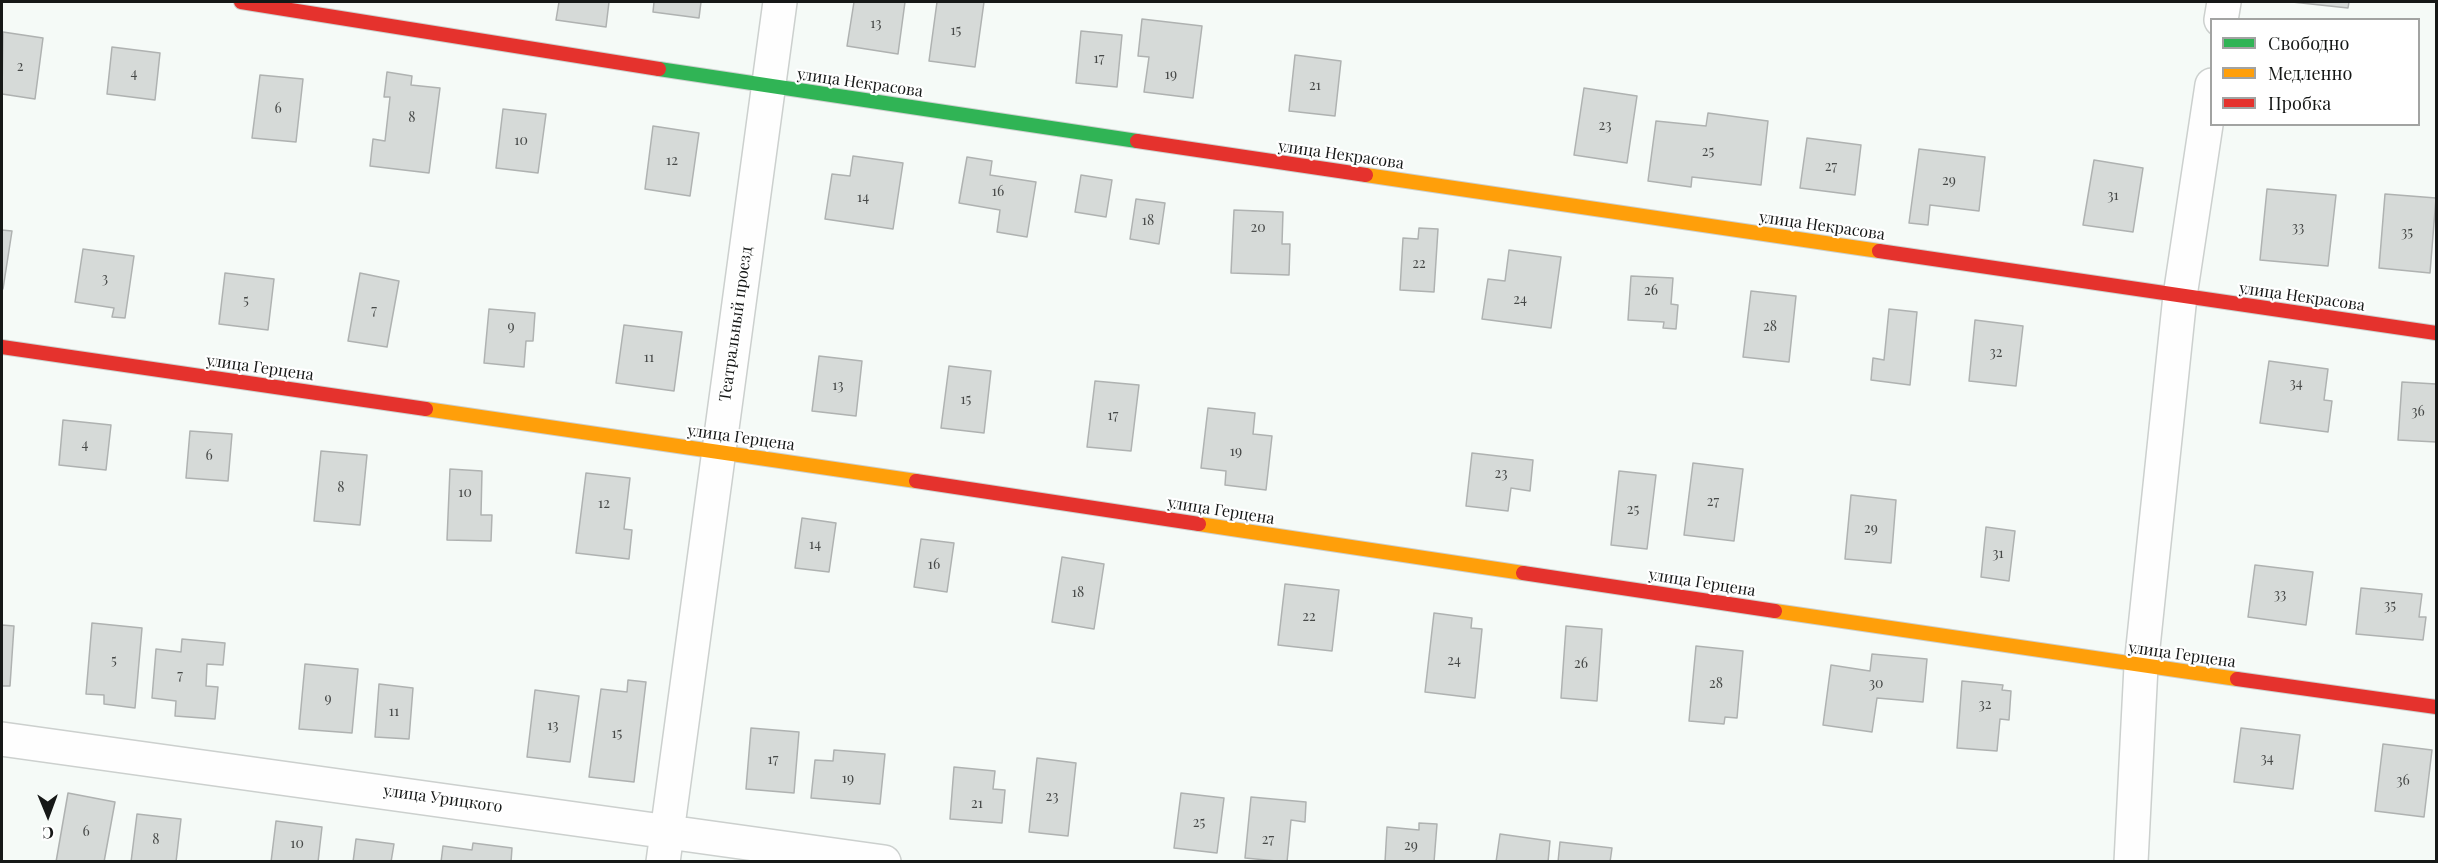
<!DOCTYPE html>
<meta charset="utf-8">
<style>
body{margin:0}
#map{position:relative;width:2438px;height:863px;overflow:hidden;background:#f5faf7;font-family:"Playfair Display",serif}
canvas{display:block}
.frame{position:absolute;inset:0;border:3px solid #161817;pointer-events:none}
.legend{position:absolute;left:2210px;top:18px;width:210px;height:108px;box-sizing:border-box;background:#fff;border:2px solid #a2a3a2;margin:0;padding:8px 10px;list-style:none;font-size:18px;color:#161817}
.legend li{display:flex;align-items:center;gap:12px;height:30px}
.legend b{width:30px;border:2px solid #a2a3a2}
.north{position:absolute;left:18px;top:785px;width:60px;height:60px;-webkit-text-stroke:4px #fff;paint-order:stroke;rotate:179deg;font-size:16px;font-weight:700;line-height:24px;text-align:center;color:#161817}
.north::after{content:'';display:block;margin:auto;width:21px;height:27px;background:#161817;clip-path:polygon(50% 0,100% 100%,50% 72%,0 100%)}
</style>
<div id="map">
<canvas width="2438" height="863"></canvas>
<div class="frame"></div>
<ul class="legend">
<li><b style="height:8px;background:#30b455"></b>Свободно</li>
<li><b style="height:8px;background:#ff9f0a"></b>Медленно</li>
<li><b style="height:8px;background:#e5322d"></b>Пробка</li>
</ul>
<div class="north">С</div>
</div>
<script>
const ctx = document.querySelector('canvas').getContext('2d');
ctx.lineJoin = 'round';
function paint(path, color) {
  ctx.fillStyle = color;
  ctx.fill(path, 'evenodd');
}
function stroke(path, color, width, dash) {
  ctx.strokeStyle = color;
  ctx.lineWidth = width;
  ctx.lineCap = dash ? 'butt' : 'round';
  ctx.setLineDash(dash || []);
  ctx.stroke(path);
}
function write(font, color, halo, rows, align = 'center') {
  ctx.font = font + ' "Playfair Display",serif';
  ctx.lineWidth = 4.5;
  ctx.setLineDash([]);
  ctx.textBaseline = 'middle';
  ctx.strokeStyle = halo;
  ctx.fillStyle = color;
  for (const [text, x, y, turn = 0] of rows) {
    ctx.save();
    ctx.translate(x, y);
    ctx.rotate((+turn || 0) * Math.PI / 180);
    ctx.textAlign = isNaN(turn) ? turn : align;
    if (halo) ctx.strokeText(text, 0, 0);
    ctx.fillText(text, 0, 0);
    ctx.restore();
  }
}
const building = new Path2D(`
 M559,2H609L606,27L556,20Z
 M654,2H701L699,18L653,12Z
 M854,2H905L898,54L847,46Z
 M937,2H984L975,67L929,61Z
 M2292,2H2349L2348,8Z
 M1142,19L1202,26L1193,98L1144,92L1149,57L1138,56Z
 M1081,31L1122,35L1117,87L1076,83Z
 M3,32L43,38L35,99L2,94Z
 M112,47L160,53L155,100L107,94Z
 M1295,55L1341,61L1335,116L1289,111Z
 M387,72L412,76L411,85L440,88L429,173L370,166L373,139L385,141L390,97H384Z
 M260,75L303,79L296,142L252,138Z
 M1584,88L1637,96L1627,163L1574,155Z
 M503,109L546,114L538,173L496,168Z
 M1708,113L1768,121L1761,185L1692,177L1691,187L1648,181L1656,121L1706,126Z
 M653,126L699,133L690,196L645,189Z
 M1807,138L1861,145L1855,195L1800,188Z
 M1919,149L1985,157L1979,211L1930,205L1928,225L1909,223Z
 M853,156L903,163L893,229L825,219L832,174L850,176Z
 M967,157L992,161L990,175L1036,182L1027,237L997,232L1000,210L959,203Z
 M2094,160L2143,168L2133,232L2083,225Z
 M1081,175L1112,180L1106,217L1075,212Z
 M2267,189L2336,195L2328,266L2260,260Z
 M2385,194L2436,198L2430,273L2379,268Z
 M1136,199L1165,203L1159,244L1130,239Z
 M1234,210L1283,212L1282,244H1290L1289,275L1231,273Z
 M1419,228L1438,229L1434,292L1400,290L1403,238L1418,239Z
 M2,230L12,231L3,289L2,288Z
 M83,249L134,256L125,318L112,317L114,308L75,302Z
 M1509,250L1561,257L1551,328L1482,319L1488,279L1505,281Z
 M225,273L274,279L268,330L219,324Z
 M360,273L399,281L387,347L348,341Z
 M1631,276L1673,278L1671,304L1678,305L1676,329L1663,328L1664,322L1628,320Z
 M1751,291L1796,296L1789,362L1743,357Z
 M489,309L535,313L533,341H526L524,367L484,363Z
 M1889,309L1917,312L1910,385L1871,380L1873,358L1884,360Z
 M1975,320L2023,326L2016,386L1969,381Z
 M624,325L682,332L674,391L616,383Z
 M819,356L862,361L856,416L812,411Z
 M2269,361L2328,369L2324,400L2332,401L2328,432L2260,423Z
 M949,366L991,371L984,433L941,428Z
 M1095,381L1139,385L1131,451L1087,447Z
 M2402,382L2436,384V442L2398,440Z
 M1208,408L1255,413L1253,434L1272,436L1266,490L1225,485L1226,471L1201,468Z
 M63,420L111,425L106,470L59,465Z
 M190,431L232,434L228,481L186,478Z
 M321,451L367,455L360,525L314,521Z
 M1472,453L1533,460L1530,491L1511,488L1508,511L1466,506Z
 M1693,463L1743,469L1734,541L1684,535Z
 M450,469L482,471L481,515H492L491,541L447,540Z
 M1619,471L1656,475L1647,549L1611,545Z
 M586,473L630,478L624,529L632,530L629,559L576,553Z
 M1851,495L1896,500L1891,563L1845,559Z
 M802,518L836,523L829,572L795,568Z
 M1986,527L2015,531L2009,581L1981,577Z
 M921,539L954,543L947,592L914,587Z
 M1062,557L1104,564L1094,629L1052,622Z
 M2255,565L2313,572L2306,625L2248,617Z
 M1285,584L1339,590L1332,651L1278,645Z
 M2361,588L2422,594L2419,617H2426L2423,640L2356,634Z
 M1434,613L1472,618L1471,628L1482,629L1475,698L1425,692Z
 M92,623L142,628L135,708L104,704V695L86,694Z
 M2,625L14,626L10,686H2Z
 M1566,626L1602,629L1597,701L1561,698Z
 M182,639L225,643L223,665L207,664L206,686L218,687L215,719L175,716L176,701L152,698L156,649L181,652Z
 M1696,646L1743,651L1737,718L1725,717L1724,724L1689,721Z
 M1872,654L1927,659L1923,702L1877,698L1872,732L1823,725L1831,665L1870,671Z
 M305,664L358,669L352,733L299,729Z
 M628,680L646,682L634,782L589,777L601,689L627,692Z
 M1962,681L2003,685L2002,690L2011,691L2009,720L2000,719L1997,751L1957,748Z
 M379,684L413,688L409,739L375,737Z
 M535,690L579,696L570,762L527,757Z
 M751,728L799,732L794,793L746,789Z
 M2241,728L2300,735L2293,789L2234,782Z
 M2383,744L2432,750L2424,817L2375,811Z
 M834,750L885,754L880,804L811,798L815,760L833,761Z
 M1037,758L1076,763L1068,836L1029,832Z
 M954,767L995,771L993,789L1005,790L1002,823L950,819Z
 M68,793L115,802L104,862H56Z
 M1181,793L1224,798L1217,853L1174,848Z
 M1251,797L1306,802L1305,822L1291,820L1287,862L1245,858Z
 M137,814L181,819L176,862H131Z
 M276,821L322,827L318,862H271Z
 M1419,823L1437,824L1434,862H1385L1387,827L1419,830Z
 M1500,834L1550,841L1548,862H1496Z
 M356,839L394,844L391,862H353Z
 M1560,842L1612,848L1610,862H1558Z
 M473,843L512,848L511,862H441L443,846L472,850Z`);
const street = new Path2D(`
 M2221,20L2224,2
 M2,739L884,862
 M663,862L780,2
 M2131,862L2141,666L2180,296L2212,85`);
const fast = new Path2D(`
 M659,69L1137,141`);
const slow = new Path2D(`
 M1366,175L1879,251
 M426,409L916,481
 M1199,524L1523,573
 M1775,611L2237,679`);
const jam = new Path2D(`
 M241,2L659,69
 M1137,141L1366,175
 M1879,251L2436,333
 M2,347L426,409
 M916,481L1199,524
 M1523,573L1775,611
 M2237,679L2436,707`);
const numberNames = [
 ["13",876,24],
 ["15",956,31],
 ["17",1099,59],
 ["2",20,67],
 ["4",134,74],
 ["19",1171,75],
 ["21",1315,86],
 ["6",278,109],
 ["8",412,118],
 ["23",1605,126],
 ["10",521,141],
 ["25",1708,152],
 ["12",672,161],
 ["27",1831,167],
 ["29",1949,181],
 ["16",998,192],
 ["31",2113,196],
 ["14",863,198],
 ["18",1148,221],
 ["20",1258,228],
 ["33",2298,228],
 ["35",2407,233],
 ["22",1419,264],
 ["3",105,279],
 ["26",1651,291],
 ["24",1520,300],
 ["5",246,301],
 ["7",374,311],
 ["9",511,327],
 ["28",1770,327],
 ["32",1996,353],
 ["11",649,358],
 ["34",2296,384],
 ["13",838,386],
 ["15",966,400],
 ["36",2418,412],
 ["17",1113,416],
 ["4",85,445],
 ["19",1236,452],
 ["6",209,456],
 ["23",1501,474],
 ["8",341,488],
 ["10",465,493],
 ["27",1713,502],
 ["12",604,504],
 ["25",1633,510],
 ["29",1871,529],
 ["14",815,545],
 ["31",1998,554],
 ["16",934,565],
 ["18",1078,593],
 ["33",2280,595],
 ["35",2390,606],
 ["22",1309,617],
 ["5",114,661],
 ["24",1454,661],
 ["26",1581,664],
 ["7",180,676],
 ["28",1716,684],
 ["30",1876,684],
 ["9",328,699],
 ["32",1985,705],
 ["11",394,712],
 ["13",553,726],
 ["15",617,734],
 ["34",2267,759],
 ["17",773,760],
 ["19",848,779],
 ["36",2403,781],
 ["23",1052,797],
 ["21",977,804],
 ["25",1199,823],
 ["6",86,832],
 ["8",156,840],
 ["27",1268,840],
 ["10",297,844],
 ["29",1411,846]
];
const streetNames = [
 ["улица Некрасова",860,83,8],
 ["улица Некрасова",1341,155,8],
 ["улица Некрасова",1822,226,8],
 ["улица Некрасова",2302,297,8],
 ["Театральный проезд",736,324,-82],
 ["улица Герцена",260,368,8],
 ["улица Герцена",741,438,8],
 ["улица Герцена",1221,511,9],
 ["улица Герцена",1702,583,9],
 ["улица Герцена",2182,655,8],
 ["улица Урицкого",443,799,8]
];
paint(building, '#d6dad8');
stroke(building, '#afb2b1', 1.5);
stroke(street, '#ccd0ce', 36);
stroke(fast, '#ccd0ce', 16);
stroke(slow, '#ccd0ce', 16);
stroke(jam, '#ccd0ce', 16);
stroke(street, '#fefefe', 33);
stroke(fast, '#30b455', 14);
stroke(slow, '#ff9f0a', 14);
stroke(jam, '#e5322d', 14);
write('14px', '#464847', null, numberNames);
write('16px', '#161817', '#fff', streetNames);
</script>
